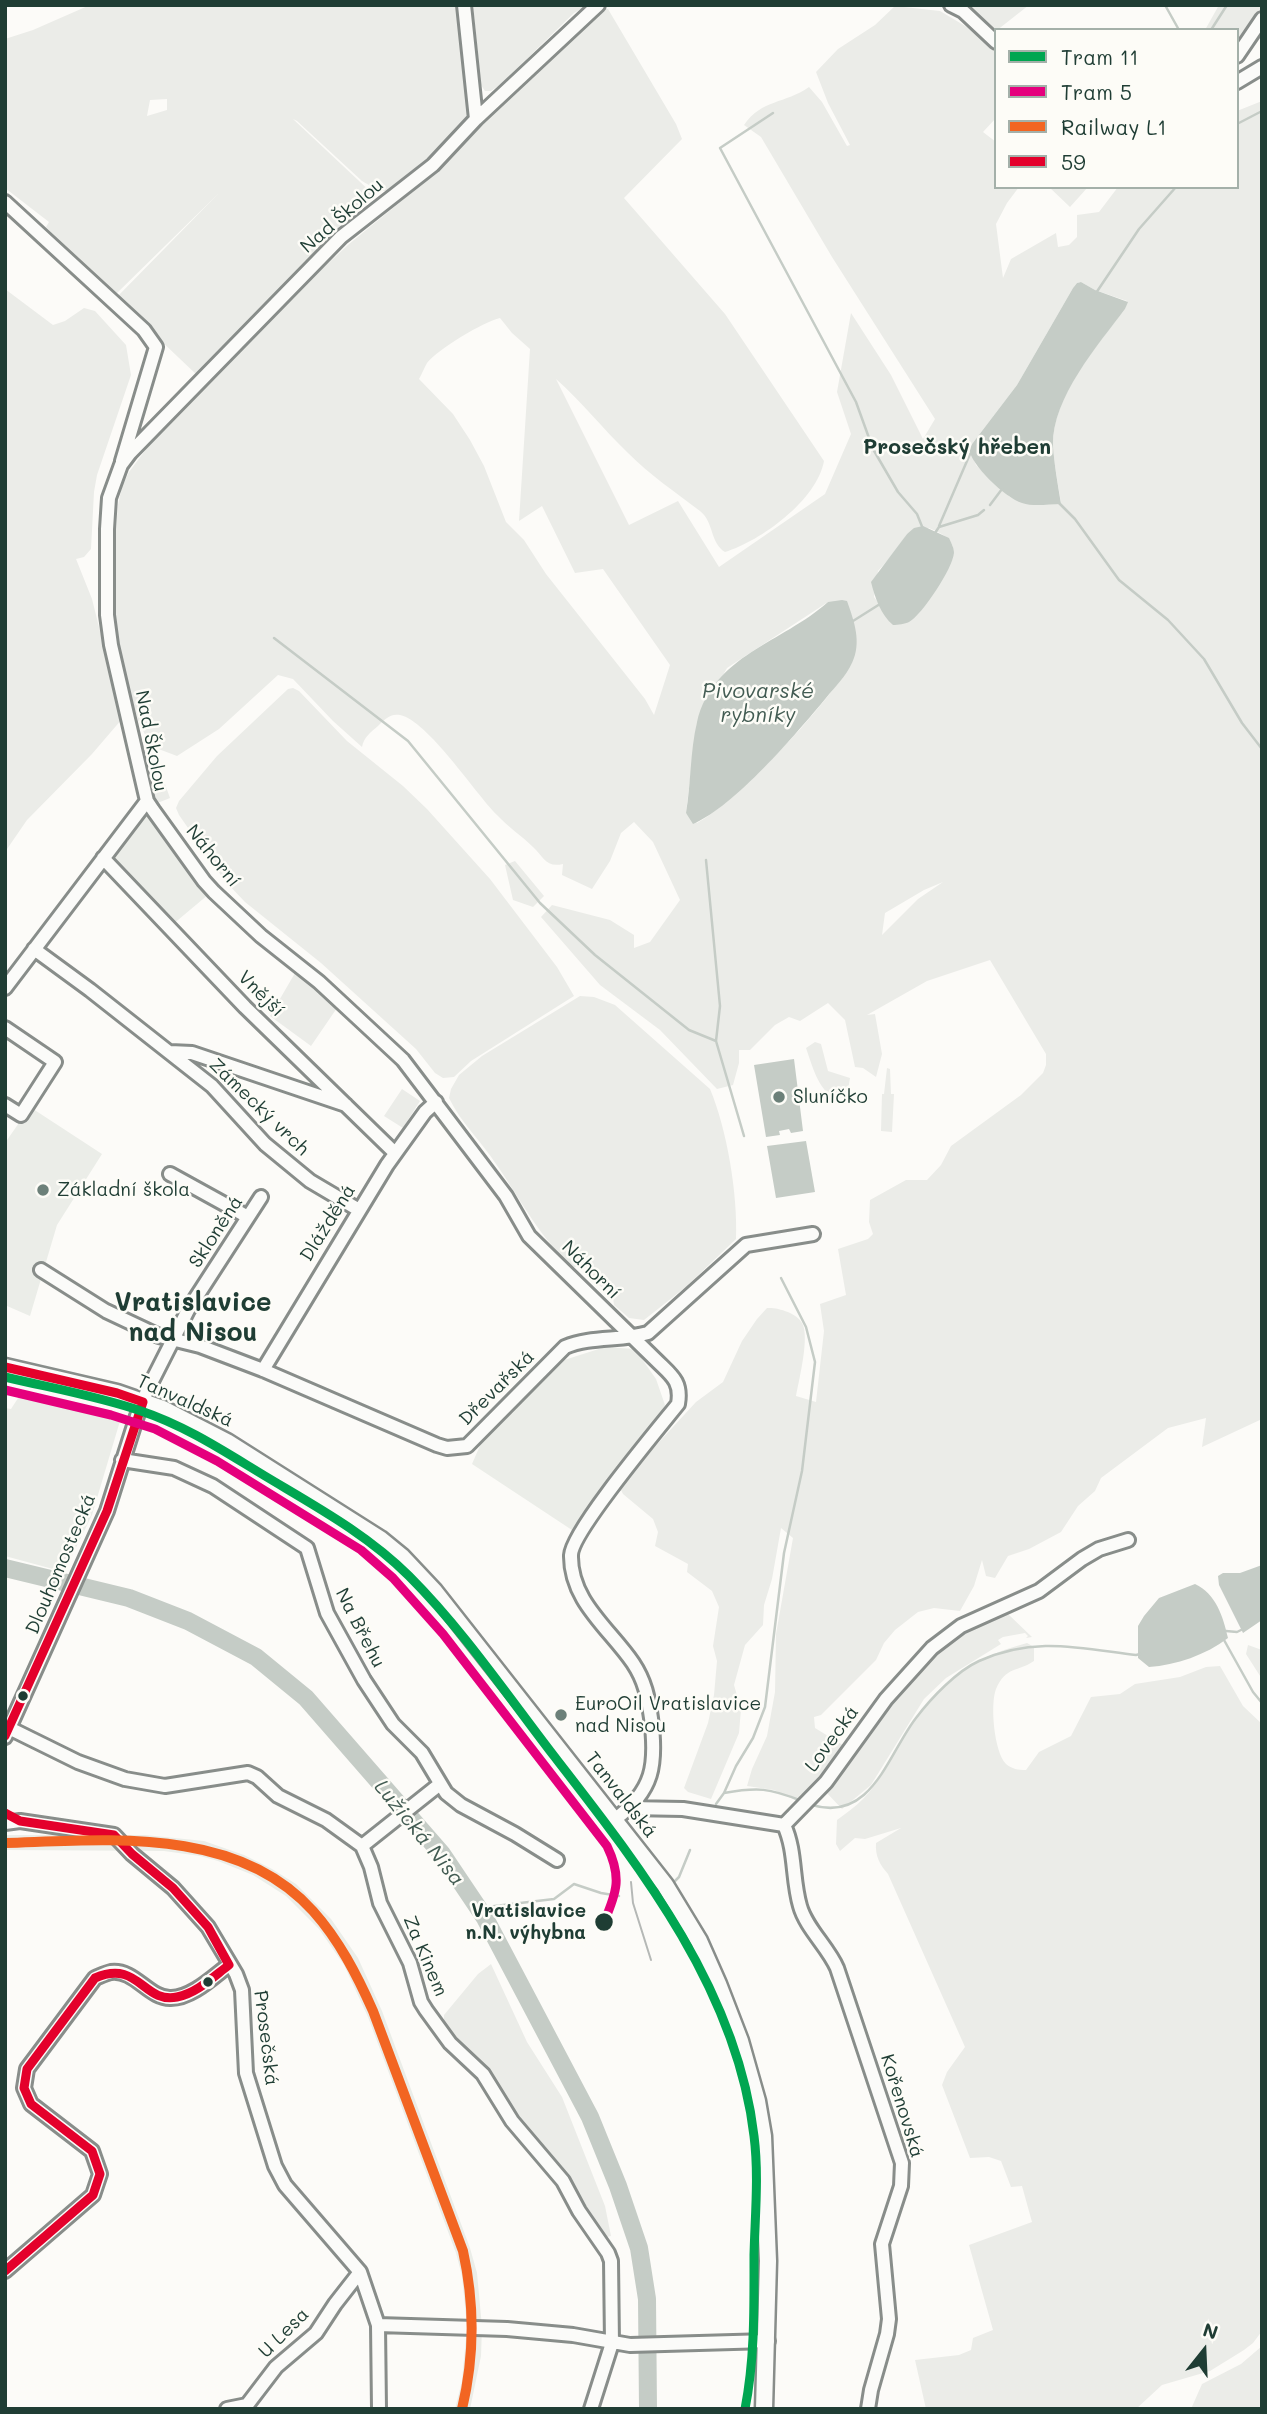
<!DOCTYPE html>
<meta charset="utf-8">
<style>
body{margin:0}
#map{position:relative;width:1267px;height:2414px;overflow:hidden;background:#fcfbf8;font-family:Mali,sans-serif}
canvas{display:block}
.frame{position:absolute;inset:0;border:7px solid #1f3d34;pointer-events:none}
.legend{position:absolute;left:994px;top:28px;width:245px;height:161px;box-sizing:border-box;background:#fdfcf7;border:2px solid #a4b0a9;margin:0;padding:9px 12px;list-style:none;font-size:21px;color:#1f3d34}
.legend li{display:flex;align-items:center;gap:14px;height:35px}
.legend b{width:35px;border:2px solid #a4b0a9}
.north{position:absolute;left:1169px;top:2316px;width:70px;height:70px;-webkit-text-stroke:5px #fdfcf7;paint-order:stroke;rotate:18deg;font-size:19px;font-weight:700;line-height:28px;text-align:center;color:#1f3d34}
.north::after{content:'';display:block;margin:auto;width:24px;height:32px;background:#1f3d34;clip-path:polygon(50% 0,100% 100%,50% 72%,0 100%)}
</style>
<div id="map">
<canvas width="1267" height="2414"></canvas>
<div class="frame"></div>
<ul class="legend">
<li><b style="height:9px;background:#00a651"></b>Tram 11</li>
<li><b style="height:9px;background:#e5007d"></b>Tram 5</li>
<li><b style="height:9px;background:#f26522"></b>Railway L1</li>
<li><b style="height:9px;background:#e4002b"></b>59</li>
</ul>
<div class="north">N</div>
</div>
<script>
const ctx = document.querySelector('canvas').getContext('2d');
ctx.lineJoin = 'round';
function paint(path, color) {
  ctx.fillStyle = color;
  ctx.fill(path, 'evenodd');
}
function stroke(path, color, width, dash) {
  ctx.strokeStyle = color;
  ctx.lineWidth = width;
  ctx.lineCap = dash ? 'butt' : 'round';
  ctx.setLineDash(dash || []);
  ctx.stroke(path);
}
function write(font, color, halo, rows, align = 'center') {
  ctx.font = font + ' Mali,sans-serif';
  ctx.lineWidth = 5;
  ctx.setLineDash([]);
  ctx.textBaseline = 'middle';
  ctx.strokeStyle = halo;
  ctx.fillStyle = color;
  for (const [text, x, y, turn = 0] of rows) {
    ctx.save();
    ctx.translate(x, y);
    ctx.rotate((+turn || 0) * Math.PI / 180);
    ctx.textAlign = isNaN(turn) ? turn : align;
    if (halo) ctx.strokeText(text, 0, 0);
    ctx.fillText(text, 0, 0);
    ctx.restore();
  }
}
const built = new Path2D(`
 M148,813L209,894L172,925L108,858Z
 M30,1107L102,1154L57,1225L30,1316L7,1306L5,1309V1143Z
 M605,1347L635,1349L656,1379L665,1405L657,1425L575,1532L472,1464L482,1441L558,1362Z
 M22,1392L113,1414L120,1421L92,1515L64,1572L5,1556V1408L11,1409Z
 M5,1835H145L204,1841L244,1855L272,1869L296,1884L331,1919L358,1958L382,2011L470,2248L477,2273L482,2327L481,2356L470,2409H455L462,2381L467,2327L462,2276L456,2253L368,2017L344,1965L319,1929L286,1896L253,1875L218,1861L200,1856L164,1851L5,1850Z`);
const green = new Path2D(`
 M90,5H458L470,112C459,141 416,170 392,191H379L362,181L297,121L293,119L374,195L199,377L116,298L219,193L115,295L79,264L46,227L49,222L5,188V39L33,30ZM167,99V110L147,116L150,100Z
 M473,5H588L574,13L501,84L491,91H485L481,85Z
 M948,5H1029L996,31Z
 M1219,5H1262V9L1237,46V30H1205Z
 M895,6L940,11L987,39L996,47V118L983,132L996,142V187H1019L1007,203L996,224L1003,278L1011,259L1056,233L1058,247L1069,245L1077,237V215L1099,212L1118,187H1237V111L1262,101V1419L1202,1447L1206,1418L1168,1428L1101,1478L1095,1491L1078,1506L1061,1532L1029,1549L1008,1556L995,1578L986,1576L982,1560L974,1586L960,1611L934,1608L918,1612L895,1630L884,1643L876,1660L821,1715L814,1717L815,1728L846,1747L815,1786L801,1799L795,1800L774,1790L747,1786L752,1769L767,1736L775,1692L776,1634L793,1538L781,1528L772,1579L764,1605L763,1625L745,1645L734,1685L741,1709L739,1733L711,1799L688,1792L684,1788L708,1723L714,1695L717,1661L713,1646L719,1607L712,1591L687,1572L688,1564L655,1546L658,1532L653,1519L623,1494L621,1490L624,1480L696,1402L723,1382L742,1341L757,1319L767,1308C777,1307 797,1313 802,1323C810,1336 799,1380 796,1396L816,1402L824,1331L820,1304L846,1295L838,1249L868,1239L873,1234L869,1222L870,1200L906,1180H927L941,1165L951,1146L1021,1095L1043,1073L1046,1065V1054L990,960L927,981L867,1015L875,1014L882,1054L876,1077L863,1068L855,1067L845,1020L828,1003L800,1021L789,1017L775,1025L750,1050H739V1063L733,1085L717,1089L660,1030L600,985L541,917L552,905L610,920L634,935V948L650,942L680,900L653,842L634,822L621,833L610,861L592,889L562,875L563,864C546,868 544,857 533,847C522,836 508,827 497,815C475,793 428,721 400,715C390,713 384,720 378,726C370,733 364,737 362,747L333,721L293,679L278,675L219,729L177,756L156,748L148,741L138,720L126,676L113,616V565L118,505L122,486L129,472L150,444L296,293L349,244L432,176L544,61L604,9H608L676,124L682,139L624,198L725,314L824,461C817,500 761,541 725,552C710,543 714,522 700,511C675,492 650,475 628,453C603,429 581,401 556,379L629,525L678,501L719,567L825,494L851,434L837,392L851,313L891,375L923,439L935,419L832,257L761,137L744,125C762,99 785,104 809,87L822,102L847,146L850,145L828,103L816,72L838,49L875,25ZM1081,282L1095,290L1127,301L1125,309C1097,345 1052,397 1053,445C1054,464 1058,484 1061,503L1010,497L976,465L969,448L1017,385L1073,288L1077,283ZM500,318L512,333L530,349L519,521L542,506L575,573L603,569L670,665L654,715L645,699L546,574L524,540L506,522L484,466L470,440L453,414L419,379C422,374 424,368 427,363C438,349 483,322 500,318ZM929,528C943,534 957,540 953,559L880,605L874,597L878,571L895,552L907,534ZM828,602L852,663C821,709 781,752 740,789C726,802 713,814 697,823L686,813L697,722L727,668ZM943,882L918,899L882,935L885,913L924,890Z
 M1049,187H1088L1070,207Z
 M5,289L53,325L65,321L84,308L95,311L126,345L131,375L97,475L94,492L91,549L84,557L76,559L92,599L122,719L92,754L27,820L5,852Z
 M293,688L299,691L347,741L403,786L427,809L490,879L557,967L574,996L471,1061L454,1077L443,1078L435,1073L416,1049L321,963L245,902L225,881L179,815L176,808L179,801L217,756L288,689Z
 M165,784L170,798L150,806L147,789Z
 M515,861L544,896L533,907L513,900L505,865Z
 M295,973L337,1008L311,1046L270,1016Z
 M580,996L594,997L615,1005L710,1089C727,1129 738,1195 736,1239L687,1286L644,1320L629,1318L614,1305L613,1298L580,1267H574C541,1241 520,1198 496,1164C481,1141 461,1123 449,1098L451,1089L459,1075L482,1056Z
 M815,1042L821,1044L828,1071L850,1078L847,1096L834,1099C817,1086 813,1068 806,1048Z
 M887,1068L890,1069L891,1094H894L892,1132L881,1131L882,1094H884Z
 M402,1089L420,1101L403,1128L384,1116Z
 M1007,1613L1032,1637L1026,1638L1028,1636L1025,1633L1003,1637L998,1640L1001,1644L946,1678L924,1699L871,1785L842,1809L825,1791L871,1735L884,1714L919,1671L956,1634Z
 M1027,1643L1034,1647V1661C1018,1672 1006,1666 996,1689C990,1704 994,1752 1006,1764C1012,1769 1018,1770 1026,1770L1039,1752L1071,1736L1091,1697L1120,1694L1135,1684L1180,1677L1206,1667L1220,1666L1243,1706L1262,1724V2331L1253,2343L1244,2350L1210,2371L1162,2385L1136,2409H926L915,2360L959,2355L971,2350L973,2338L993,2330L969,2245L1032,2222L1022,2186L1011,2187L1001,2161L989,2157L970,2158L942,2085L947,2072L965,2047L888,1874C880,1865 875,1856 876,1843L901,1828L865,1839L855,1838L840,1851L836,1844L837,1820C846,1813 855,1807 863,1799C878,1784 891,1759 902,1740C934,1687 966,1659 1027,1643Z
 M1248,1645L1262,1650V1679L1246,1654Z
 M491,1964L527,2042L562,2097L605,2206L611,2236L602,2238L482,2071L461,2044L444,2027V2015L478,1974Z
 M1262,2346V2409H1191L1202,2384L1241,2364Z`);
const water = new Path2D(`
 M1081,282L1095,290L1128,302L1125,309C1098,345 1052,398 1053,445C1054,464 1058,485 1061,504C1048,504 1034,507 1022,503C1006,498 970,465 969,448L1017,385L1073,288L1077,283Z
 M923,526L949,538C951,543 954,547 954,553C953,568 922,615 909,622C905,624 898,625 893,625C881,615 875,598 871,582L907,534L914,528Z
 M842,600L847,601C854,621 862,642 852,663C846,676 835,687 826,698C796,734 735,806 693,824L686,813C691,784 690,752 697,722C713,655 782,643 828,602Z
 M794,1059L803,1131L791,1133L789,1129L779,1131L780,1135L766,1137L754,1065Z
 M806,1141L815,1192L776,1198L767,1146Z
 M1262,1565V1620L1243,1633L1219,1585L1218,1576L1223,1573H1240Z
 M1195,1584C1216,1594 1223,1616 1228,1638C1206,1655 1176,1665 1149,1667L1138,1658V1626L1144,1616L1159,1598Z`);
const stream = new Path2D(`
 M1165,5L1179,30
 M1211,30L1227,5
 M773,113L720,148L856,402L873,449L898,492L917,514L923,529
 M1237,124L1262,111
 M1096,293L1139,229L1176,187
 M1058,502L1075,519L1119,580L1168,620L1204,659L1242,723L1262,749
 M990,505L1002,489
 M939,526L970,454L972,453
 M935,533L939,527L978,515L984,510
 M853,621L880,604
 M274,638L408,741L540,903L595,955L689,1030L716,1041
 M706,860L720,1006L716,1041L744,1136
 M1226,1631L1237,1632L1243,1629
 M1224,1640L1253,1692L1262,1703
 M724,1793C758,1787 769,1788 802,1801
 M716,1804L724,1793L736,1766L753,1738L765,1707L784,1553L802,1471L815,1362L806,1327L781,1278
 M812,1805C872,1823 888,1754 916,1718C931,1698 957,1671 979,1661C1034,1636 1079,1648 1136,1655L1140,1654
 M674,1882L679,1877L690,1850
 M478,1908L554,1899L574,1884L601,1893L619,1896`);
const river = new Path2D(`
 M5,1568L129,1598L188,1621L256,1657L306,1698L442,1854L485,1918L590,2117L618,2186L639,2248L647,2299L648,2409`);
const minor = new Path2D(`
 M464,5L476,119
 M598,5L476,119L433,165L341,237L130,453L121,465L109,498L107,529V615L111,645L147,801L153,810L204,881L214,892L261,936L319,982L403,1060L506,1196L529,1236L656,1360C671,1375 682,1381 678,1404C658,1429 572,1531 571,1555C570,1601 610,1629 633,1663C645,1681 648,1697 651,1718C657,1764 654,1791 614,1820
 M951,5L963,11L996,42
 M1237,56L1262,19
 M1237,82L1262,67
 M5,202L144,330L156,347L122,461
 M103,858L245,1007L395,1153
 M34,949L90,990L212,1086L265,1144L310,1181L359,1210
 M5,988L147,801
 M5,1028L55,1062L21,1115L5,1105
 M170,1052L192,1053L346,1105
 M170,1174L248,1217
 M41,1270L106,1311L159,1336L200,1346L263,1370L437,1445L447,1448L467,1446L565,1347C591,1336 621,1341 648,1333L746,1245L813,1234
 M263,1370L387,1165L425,1112L436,1102
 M122,1460L174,1468L213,1486L307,1548L327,1613L364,1680L393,1724L422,1753L446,1793L461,1805L515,1834L557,1860
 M9,1728L78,1762L125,1779L165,1786L248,1773L257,1777L278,1796L326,1820L362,1846L371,1867L380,1903L410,1963L421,2002L426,2010L450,2043L483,2074L512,2121L563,2181L579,2211L608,2253L611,2261L612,2343L591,2409
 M5,1737L107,1511L137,1416L147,1391L188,1310L261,1197
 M629,1808L683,1809L784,1825
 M5,1823L20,1821L114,1835L132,1854L173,1888L208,1927L236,1974L242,1990L246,2073L275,2166L285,2185L360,2272L378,2325L379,2409
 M784,1825C796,1851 792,1879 800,1906C806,1928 828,1947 837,1968L902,2163L901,2186L882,2244L889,2319L887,2334L871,2390L868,2409
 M784,1825L826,1782L886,1699L932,1648L961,1626L1039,1591L1082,1559L1099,1549L1128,1540
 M362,1846L440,1784
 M5,2271L93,2195L100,2174L92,2151L31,2104L24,2088L27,2069L95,1978C100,1976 106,1973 111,1972C135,1969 149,1999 171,1998C192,1998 214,1976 229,1965
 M378,2325L507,2329L573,2335L630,2345L768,2341
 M227,2409L247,2405L276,2367L316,2333L335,2304L360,2272`);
const major = new Path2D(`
 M5,1367L117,1393L163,1409L227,1442L380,1539L402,1557L434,1591L665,1885L699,1941L718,1984L740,2041L757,2101L763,2136L768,2261L764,2409`);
const tram = new Path2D(`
 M631,1882L633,1903L651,1960`);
const bus1 = new Path2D(`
 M5,1367L117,1393L143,1402L107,1511L5,1736
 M5,1813L20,1821L114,1835L132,1854L173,1888L208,1927L229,1965C213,1977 197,1993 177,1997C143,2004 139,1959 95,1978L27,2069L24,2088L31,2104L92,2151L100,2174L93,2195L5,2271`);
const rail1 = new Path2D(`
 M5,1843C108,1840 237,1826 313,1911C339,1940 357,1975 373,2011L463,2251C475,2305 475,2355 462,2409`);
const tram1 = new Path2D(`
 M5,1377C51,1388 97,1396 141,1411C186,1426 225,1452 265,1476C315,1506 367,1534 409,1576C463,1630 507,1695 554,1756C641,1868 737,1990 754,2136C759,2175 755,2216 754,2255C754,2307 755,2358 745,2409`);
const tram2 = new Path2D(`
 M5,1390L111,1415L155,1429L217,1461L361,1550L393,1578L443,1634L607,1846C622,1877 617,1892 604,1922`);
const markers = [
 [779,1097,7,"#6c8079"],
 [43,1190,7,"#6c8079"],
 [23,1696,6,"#1f3d34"],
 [561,1715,7,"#6c8079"],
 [604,1922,10,"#1f3d34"],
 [208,1982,6,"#1f3d34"]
];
const streetNames = [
 ["Nad Školou",342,216,-41],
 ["Nad Školou",151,741,79],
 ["Náhorní",213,856,51],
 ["Vnější",261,994,45],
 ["Zámecký vrch",259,1107,44],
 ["Dlážděná",328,1223,-58],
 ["Skloněná",216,1232,-57],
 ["Náhorní",591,1270,45],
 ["Dřevařská",497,1388,-45],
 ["Tanvaldská",185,1401,24],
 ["Dlouhomostecká",61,1564,-67],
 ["Na Břehu",360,1628,63],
 ["Lovecká",832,1739,-54],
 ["Tanvaldská",621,1795,52],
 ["Za Kinem",425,1956,67],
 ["Prosečská",266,2038,83],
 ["Kořenovská",902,2106,73],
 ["U Lesa",284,2333,-45]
];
const poiNames = [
 ["Sluníčko",793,1097],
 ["Základní škola",57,1190],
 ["EuroOil Vratislavice",575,1704],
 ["nad Nisou",575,1726]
];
const stopNames = [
 ["Vratislavice",586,1911],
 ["n.N. výhybna",586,1933]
];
const neighbourhoodNames = [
 ["Prosečský hřeben",957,448]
];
const waterNames = [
 ["Pivovarské",758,692],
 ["rybníky",758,716],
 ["Lužická Nisa",419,1833,51]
];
const districtNames = [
 ["Vratislavice",193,1303],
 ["nad Nisou",193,1333]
];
paint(built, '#ebede8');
paint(green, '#ebece8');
paint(water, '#c5ccc6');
stroke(stream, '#c5ccc6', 2.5);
stroke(river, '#c5ccc6', 18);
stroke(minor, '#888d8a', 18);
stroke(major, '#888d8a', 21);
stroke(minor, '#fbfbf9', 12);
stroke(major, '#fbfbf9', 16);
stroke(tram, '#b5b8b6', 2);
stroke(bus1, '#e4002b', 9);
stroke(rail1, '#f26522', 10);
stroke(tram1, '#00a651', 9);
stroke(tram2, '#e5007d', 9);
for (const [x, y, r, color] of markers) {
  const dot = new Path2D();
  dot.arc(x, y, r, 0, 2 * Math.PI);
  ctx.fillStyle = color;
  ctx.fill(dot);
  stroke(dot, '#fdfcf7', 2.5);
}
write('19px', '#1f3d34', '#fdfcf7', streetNames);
write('19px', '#1f3d34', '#fdfcf7', poiNames, 'left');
write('bold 19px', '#1f3d34', '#fdfcf7', stopNames, 'right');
write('bold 21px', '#1f3d34', '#fdfcf7', neighbourhoodNames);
write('italic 21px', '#435c53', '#fdfcf7', waterNames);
write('bold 26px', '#1f3d34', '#fdfcf7', districtNames);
</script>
